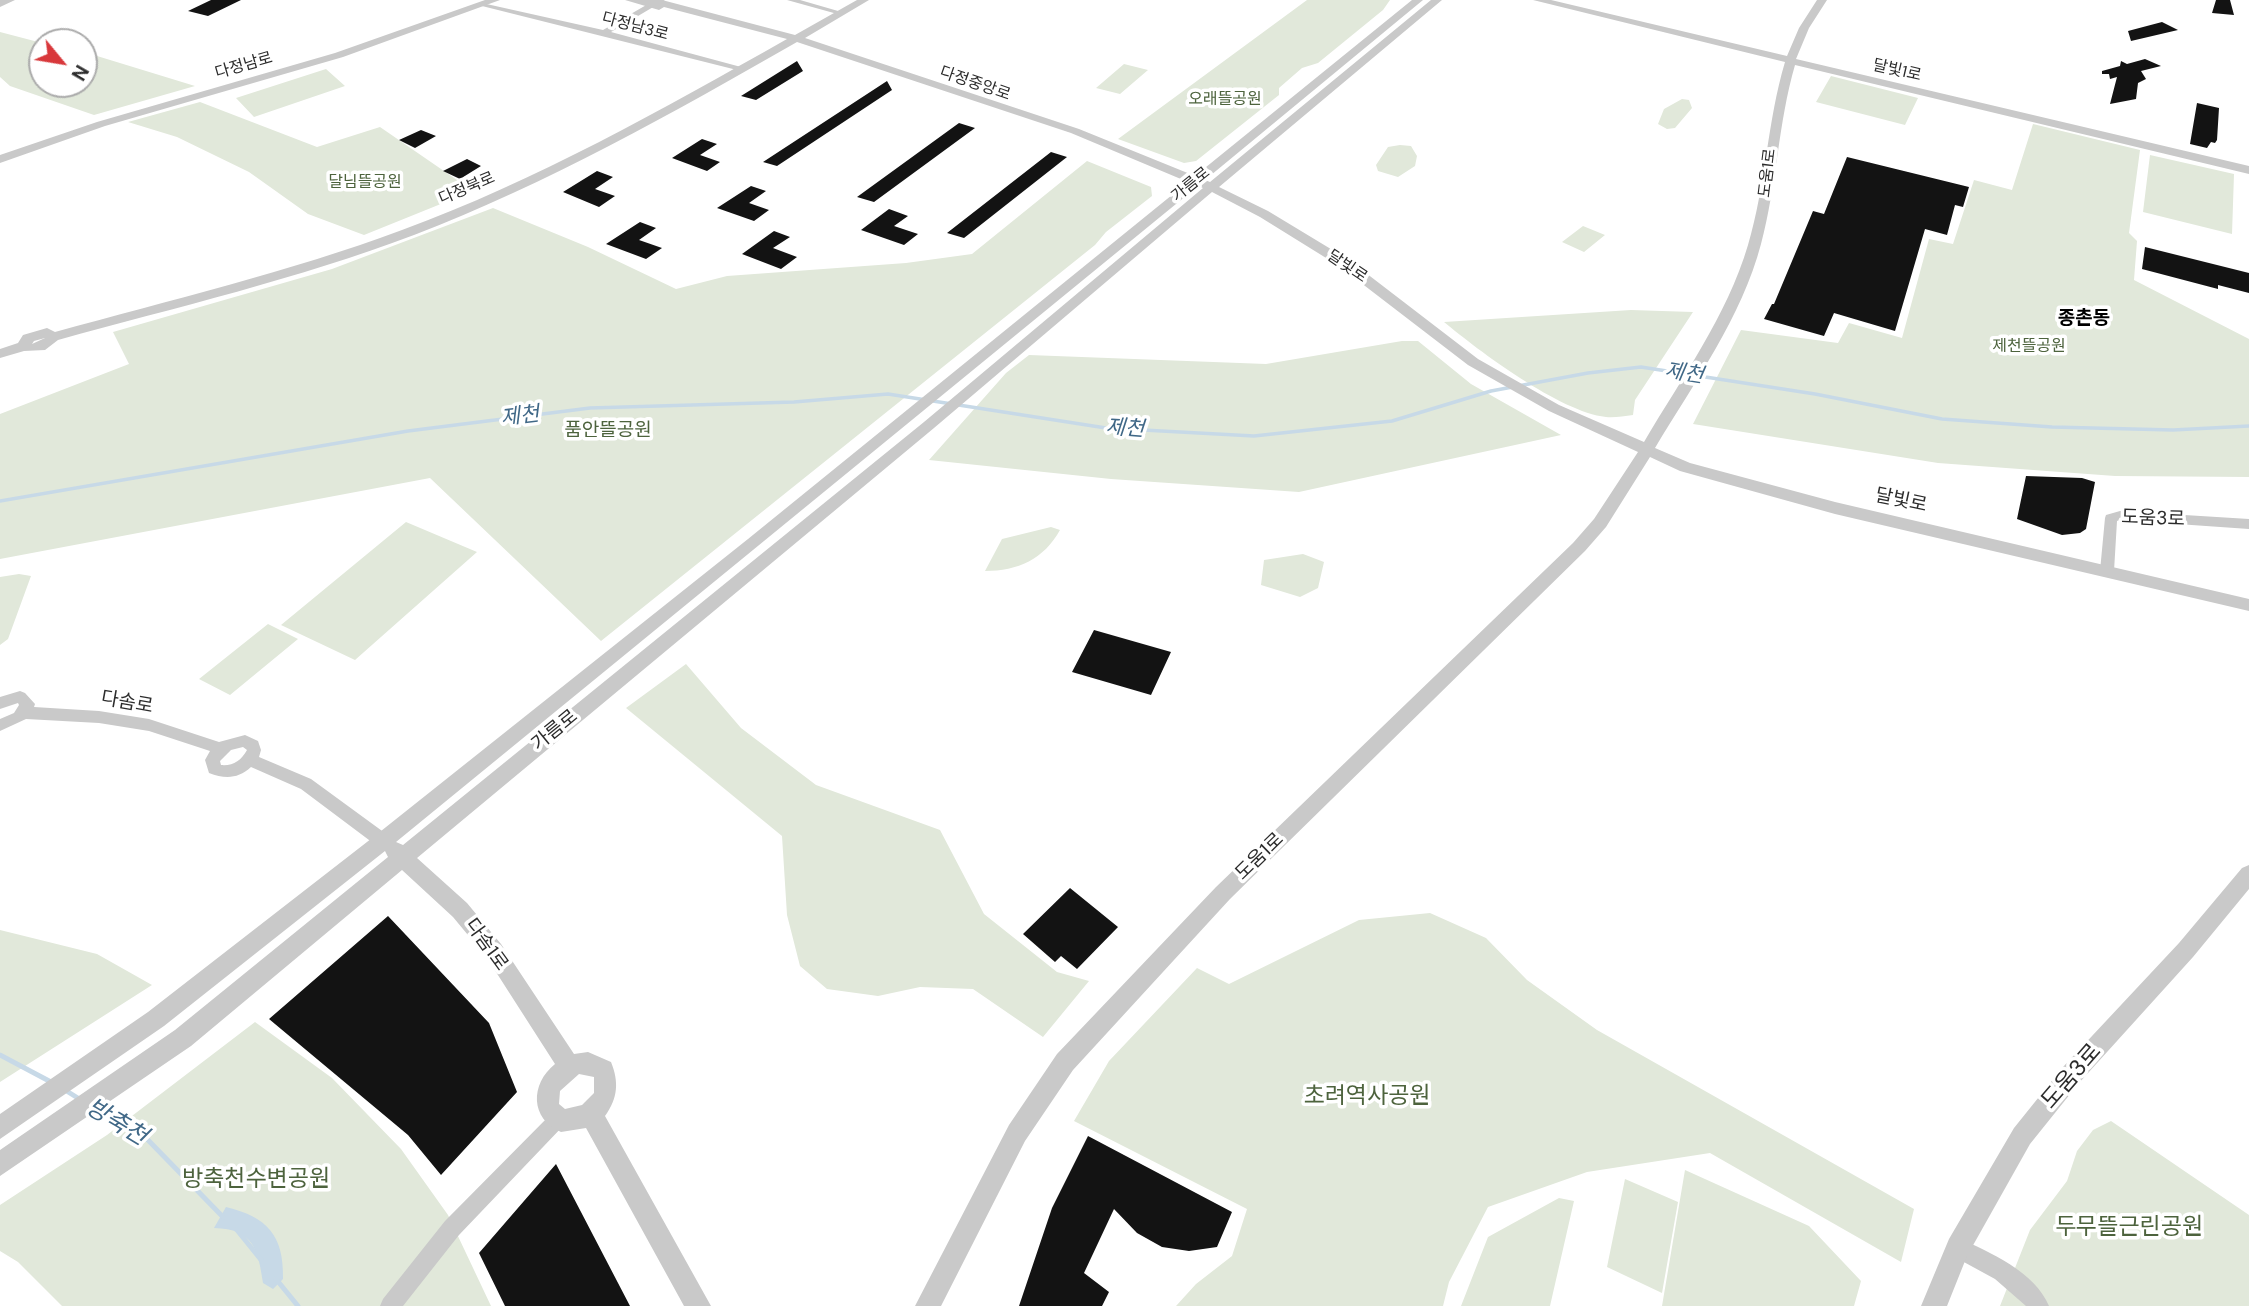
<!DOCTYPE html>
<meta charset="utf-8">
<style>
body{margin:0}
#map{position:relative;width:2249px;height:1306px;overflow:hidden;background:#fff;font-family:"DM Sans",sans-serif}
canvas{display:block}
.north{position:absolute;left:28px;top:28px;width:70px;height:70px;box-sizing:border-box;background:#fff;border:2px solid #ababab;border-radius:50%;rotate:120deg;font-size:19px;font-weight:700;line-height:28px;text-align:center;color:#2c2c2c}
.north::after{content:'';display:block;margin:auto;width:24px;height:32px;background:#d8383b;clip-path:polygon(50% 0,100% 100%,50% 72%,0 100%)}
</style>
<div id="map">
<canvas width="2249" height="1306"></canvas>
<div class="north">N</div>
</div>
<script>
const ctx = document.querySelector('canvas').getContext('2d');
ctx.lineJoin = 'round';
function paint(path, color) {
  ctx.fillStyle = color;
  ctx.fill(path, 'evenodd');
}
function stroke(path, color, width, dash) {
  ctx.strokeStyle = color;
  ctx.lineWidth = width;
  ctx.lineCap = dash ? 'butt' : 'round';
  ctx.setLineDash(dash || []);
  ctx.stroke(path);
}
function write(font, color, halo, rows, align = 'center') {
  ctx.font = font + ' "DM Sans","Noto Sans KR",sans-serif';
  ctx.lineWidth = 7;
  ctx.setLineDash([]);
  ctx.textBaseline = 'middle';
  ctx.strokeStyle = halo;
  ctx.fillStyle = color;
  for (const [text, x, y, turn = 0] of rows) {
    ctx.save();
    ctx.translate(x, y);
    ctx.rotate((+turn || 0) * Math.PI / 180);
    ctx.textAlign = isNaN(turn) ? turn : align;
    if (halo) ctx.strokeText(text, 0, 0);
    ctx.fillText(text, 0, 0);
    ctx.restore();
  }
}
const green = new Path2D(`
 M1307,0H1390L1383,10L1318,63L1302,68L1279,88V95L1196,161L1184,163L1118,139Z
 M0,32L42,43V84H84V52L195,86L94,115L10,86L0,77Z
 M1124,64L1148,70L1120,94L1096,88Z
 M326,69L345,86L254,117L236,98Z
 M1831,76L1918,98L1905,125L1816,102Z
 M1682,99L1689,100L1692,108L1675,128L1667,129L1658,124L1664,109Z
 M200,102L317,147L380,127L473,191L364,235L308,214L249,172L177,137L128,122Z
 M2033,124L2140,150L2129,233L2137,241L2134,280L2249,339V477L2115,476L1938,463L1693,424L1741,330L1838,343L1849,323L1902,338L1929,239L1953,244L1974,180L2012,190Z
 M1400,145L1411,146L1417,156L1415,166L1398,177L1378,171L1376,165L1388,147Z
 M2150,155L2234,174L2232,234L2143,212Z
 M1087,161L1151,187L1152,196L1106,232L1095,245L601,641L430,478L0,559V414L129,364L113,332L332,269L493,208L588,247L676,289L727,276L906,263L972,254Z
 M1583,226L1605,235L1584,252L1562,242Z
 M1631,310L1693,312L1635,400L1633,415C1624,416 1614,418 1606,417C1560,412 1479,351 1444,322Z
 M1402,341H1418L1471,384L1561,435L1299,492L1111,479L929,460L1006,373L1029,355L1266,364Z
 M406,522L477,552L355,660L281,625Z
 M1051,527L1060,530C1044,559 1018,571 985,571L1002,539Z
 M1303,554L1324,562L1318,588L1300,597L1261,585L1264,560Z
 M19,574L31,576L8,639L0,645V577Z
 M268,624L298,639L230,695L199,679Z
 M686,664L741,728L816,785L940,830L984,914L1057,972L1089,981L1043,1037L973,989L920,987L878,996L827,989L800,966L787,915L782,836L626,708Z
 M1430,913L1486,938L1527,980L1597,1030L1914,1209L1901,1262L1710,1153L1587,1172L1488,1207L1449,1282L1443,1306H1176L1196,1284L1232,1256L1247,1209L1074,1121L1109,1061L1197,968L1229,984L1359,920Z
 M0,930L97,954L152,985L0,1082Z
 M255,1022L332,1078L401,1149L448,1215L491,1306H62L18,1262L0,1251V1205L107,1135Z
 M2111,1121L2249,1215V1306H2000L2030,1230L2067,1181L2077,1151L2093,1130Z
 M1685,1170L1809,1226L1861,1281L1854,1306H1662Z
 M1625,1179L1678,1202L1662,1293L1607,1267Z
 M1559,1198L1574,1201L1550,1306H1461L1488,1237Z`);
const water = new Path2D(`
 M226,1207C267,1217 284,1235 283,1279L273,1289L263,1283C258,1250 254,1229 214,1228Z`);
const streamFar1 = new Path2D(`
 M0,501L408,431L590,408L794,402L888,394L1106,428L1254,436L1392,421L1491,391L1588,373L1641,367L1815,394L1942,419L2052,427L2173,430L2249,426`);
const stream = new Path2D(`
 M0,1055L51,1082
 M65,1090L81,1100
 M95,1108L148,1140L223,1217
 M237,1230L262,1261
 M276,1279L298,1306`);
const building = new Path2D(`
 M211,0H241L208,16L188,11Z
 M2216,0H2230L2234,15L2212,13Z
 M2162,22L2178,30L2131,41L2128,31Z
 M2145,59L2161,66L2141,71L2146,79L2138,83L2136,99L2110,104L2117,77L2110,79L2109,74H2102V71L2120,66L2121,61L2127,64Z
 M797,61L803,71L756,100L741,96Z
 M887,81L892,90L777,166L763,162Z
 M2197,103L2219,108L2217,140L2215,143L2211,142L2207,148L2190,144Z
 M959,123L975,128L874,202L857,197Z
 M421,130L436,136L415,148L399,140Z
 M702,139L717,144L700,155L720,162L707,171L672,158Z
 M1051,152L1067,157L964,238L947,233Z
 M1847,157L1969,187L1963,207L1955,205L1947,235L1925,229L1895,331L1834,313L1824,336L1764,319L1772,304H1774L1813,211L1824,214Z
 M467,159L481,166L460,179L443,171Z
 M597,171L613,177L595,189L615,196L599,207L563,192Z
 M751,186L766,191L749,203L769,210L754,221L717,208Z
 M889,209L908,216L894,226L918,234L904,245L861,230Z
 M640,222L656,228L639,240L662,248L646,259L606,244Z
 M774,231L790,237L773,248L797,257L781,269L742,254Z
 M2145,247L2249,273V293L2218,285V289L2142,269Z
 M2026,476L2082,478L2095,482L2086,529L2080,533L2062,535L2017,519Z
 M1094,630L1171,652L1151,695L1072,672Z
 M1070,888L1118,927L1077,969L1061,956L1055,962L1023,934Z
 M388,916L489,1023L517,1092L441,1175L408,1135L269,1019Z
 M1088,1136L1232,1212L1217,1247L1189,1251L1162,1247L1137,1233L1114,1209L1084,1273L1109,1292L1102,1306H1019L1052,1208Z
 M556,1164L630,1306H505L479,1253Z`);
const minor = new Path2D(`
 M655,0H665L611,32L741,67V71L478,5L482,3L603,30Z
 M787,0H800L845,13L841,15Z
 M2120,511L2249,519V529L2120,520L2117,521L2114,571L2107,576L2100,571L2105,518L2106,515Z
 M20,691L25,693L35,704L34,707L99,711L149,719L219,742L245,735L258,741L261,750L259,757L311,779L389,836L391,841L389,846L383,848L377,846L301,789L251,767C238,779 225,779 209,773L205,760L210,751L149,731L99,723L26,719L0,731V719L14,713L19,705L18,703L0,709V697ZM243,747L247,750C241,761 233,766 221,765L220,761L231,750Z
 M558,1110L564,1113L567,1119L564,1125L459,1235L403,1306H380L383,1299L445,1221L552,1113Z
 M1958,1238C1990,1252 2035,1272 2049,1306H2026L1995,1279L1951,1255L1948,1248L1951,1241Z`);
const tertiary = new Path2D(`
 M0,0H15L0,7Z
 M485,0H500L343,57L105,126L0,163V155L97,122L335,53Z
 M625,0H662L795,35L857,0H869L805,38L1079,129L1195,176L1412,0H1423L1205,180L1210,182L1431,0H1442L1219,187L1268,211L1349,260L1478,359L1559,405L1644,442C1681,379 1727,316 1748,245C1766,185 1767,122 1785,62L1533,0H1551L1787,56L1799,28L1817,0H1827L1809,28L1796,59L2249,166V174L1795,65C1778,123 1777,185 1761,244C1742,317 1694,383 1655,448L1690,463L1835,502L2249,599V611L1835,514L1680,471L1650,457L1606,527L1585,551L1230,899L1073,1070L1025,1141L941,1306H915L1009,1125L1057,1054L1216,887L1573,543L1594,519L1638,452L1549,411L1468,365L1339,266L1260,217L1212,192L934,428L417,858L467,903L501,944L574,1054L588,1052L611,1062C619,1082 618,1098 605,1116L711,1306H684L586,1128L561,1132C530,1119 530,1084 555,1064L487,958L453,917L402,870L191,1046L0,1176V1150L175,1030L388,857L385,851L164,1026L0,1139V1114L148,1012L376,835L748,539L1188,182L1071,133L797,42C673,113 547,184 414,235C298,279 177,307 58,340L45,350L24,351L0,358V349L18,343L23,335L47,328L55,332C171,300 289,272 402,230C536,181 663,109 787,39L664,7L659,10ZM1198,186L1203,188L924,422L403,845L396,842ZM45,338L32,344L34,341ZM579,1074L594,1077V1093L582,1105L565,1109L559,1104L560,1091Z
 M2249,865V889L2193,957L2079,1083L2030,1144L1967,1256L1947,1306H1921L1949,1239L2014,1128L2063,1067L2179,943L2242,868Z`);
const farStreetnames = [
 ["다정남3로",635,27,15],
 ["다정남로",244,66,-16],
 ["달빛1로",1897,71,13],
 ["다정중앙로",975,84,19],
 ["도움1로",1768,173,-83],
 ["가름로",1191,185,-39],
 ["다정북로",467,189,-23],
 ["달빛로",1347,267,34]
];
const farParknames = [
 ["오래뜰공원",1225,100],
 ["달님뜰공원",365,183],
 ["제천뜰공원",2029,347]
];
const farQuarternames = [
 ["종촌동",2084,319]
];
const parkNames = [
 ["품안뜰공원",608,431]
];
const streetNames = [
 ["달빛로",1901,501,12],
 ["도움3로",2153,519,2],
 ["다솜로",127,703,10],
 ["가름로",555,731,-39],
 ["도움1로",1260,857,-44],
 ["다솜1로",486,945,54]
];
const waterNames = [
 ["제천",1684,374,9],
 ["제천",520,417,-7],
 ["제천",1125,429,4]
];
const nearStreetnames = [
 ["도움3로",2072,1077,-49]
];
const nearParknames = [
 ["초려역사공원",1367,1097],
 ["방축천수변공원",256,1180],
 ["두무뜰근린공원",2129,1228]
];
const nearWaternames = [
 ["방축천",116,1123,31]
];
paint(green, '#e1e8da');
paint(water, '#c7d9e7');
stroke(streamFar1, '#c7d9e7', 3.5);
stroke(stream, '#c7d9e7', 5);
paint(building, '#131313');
paint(minor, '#c9c9c9');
paint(tertiary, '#c9c9c9');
write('16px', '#2c2c2c', '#fff', farStreetnames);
write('16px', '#4d633d', '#fff', farParknames);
write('bold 19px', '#000', '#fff', farQuarternames);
write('19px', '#4d633d', '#fff', parkNames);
write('19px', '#2c2c2c', '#fff', streetNames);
write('italic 21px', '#406887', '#fff', waterNames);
write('23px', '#2c2c2c', '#fff', nearStreetnames);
write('23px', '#4d633d', '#fff', nearParknames);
write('italic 24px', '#406887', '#fff', nearWaternames);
</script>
